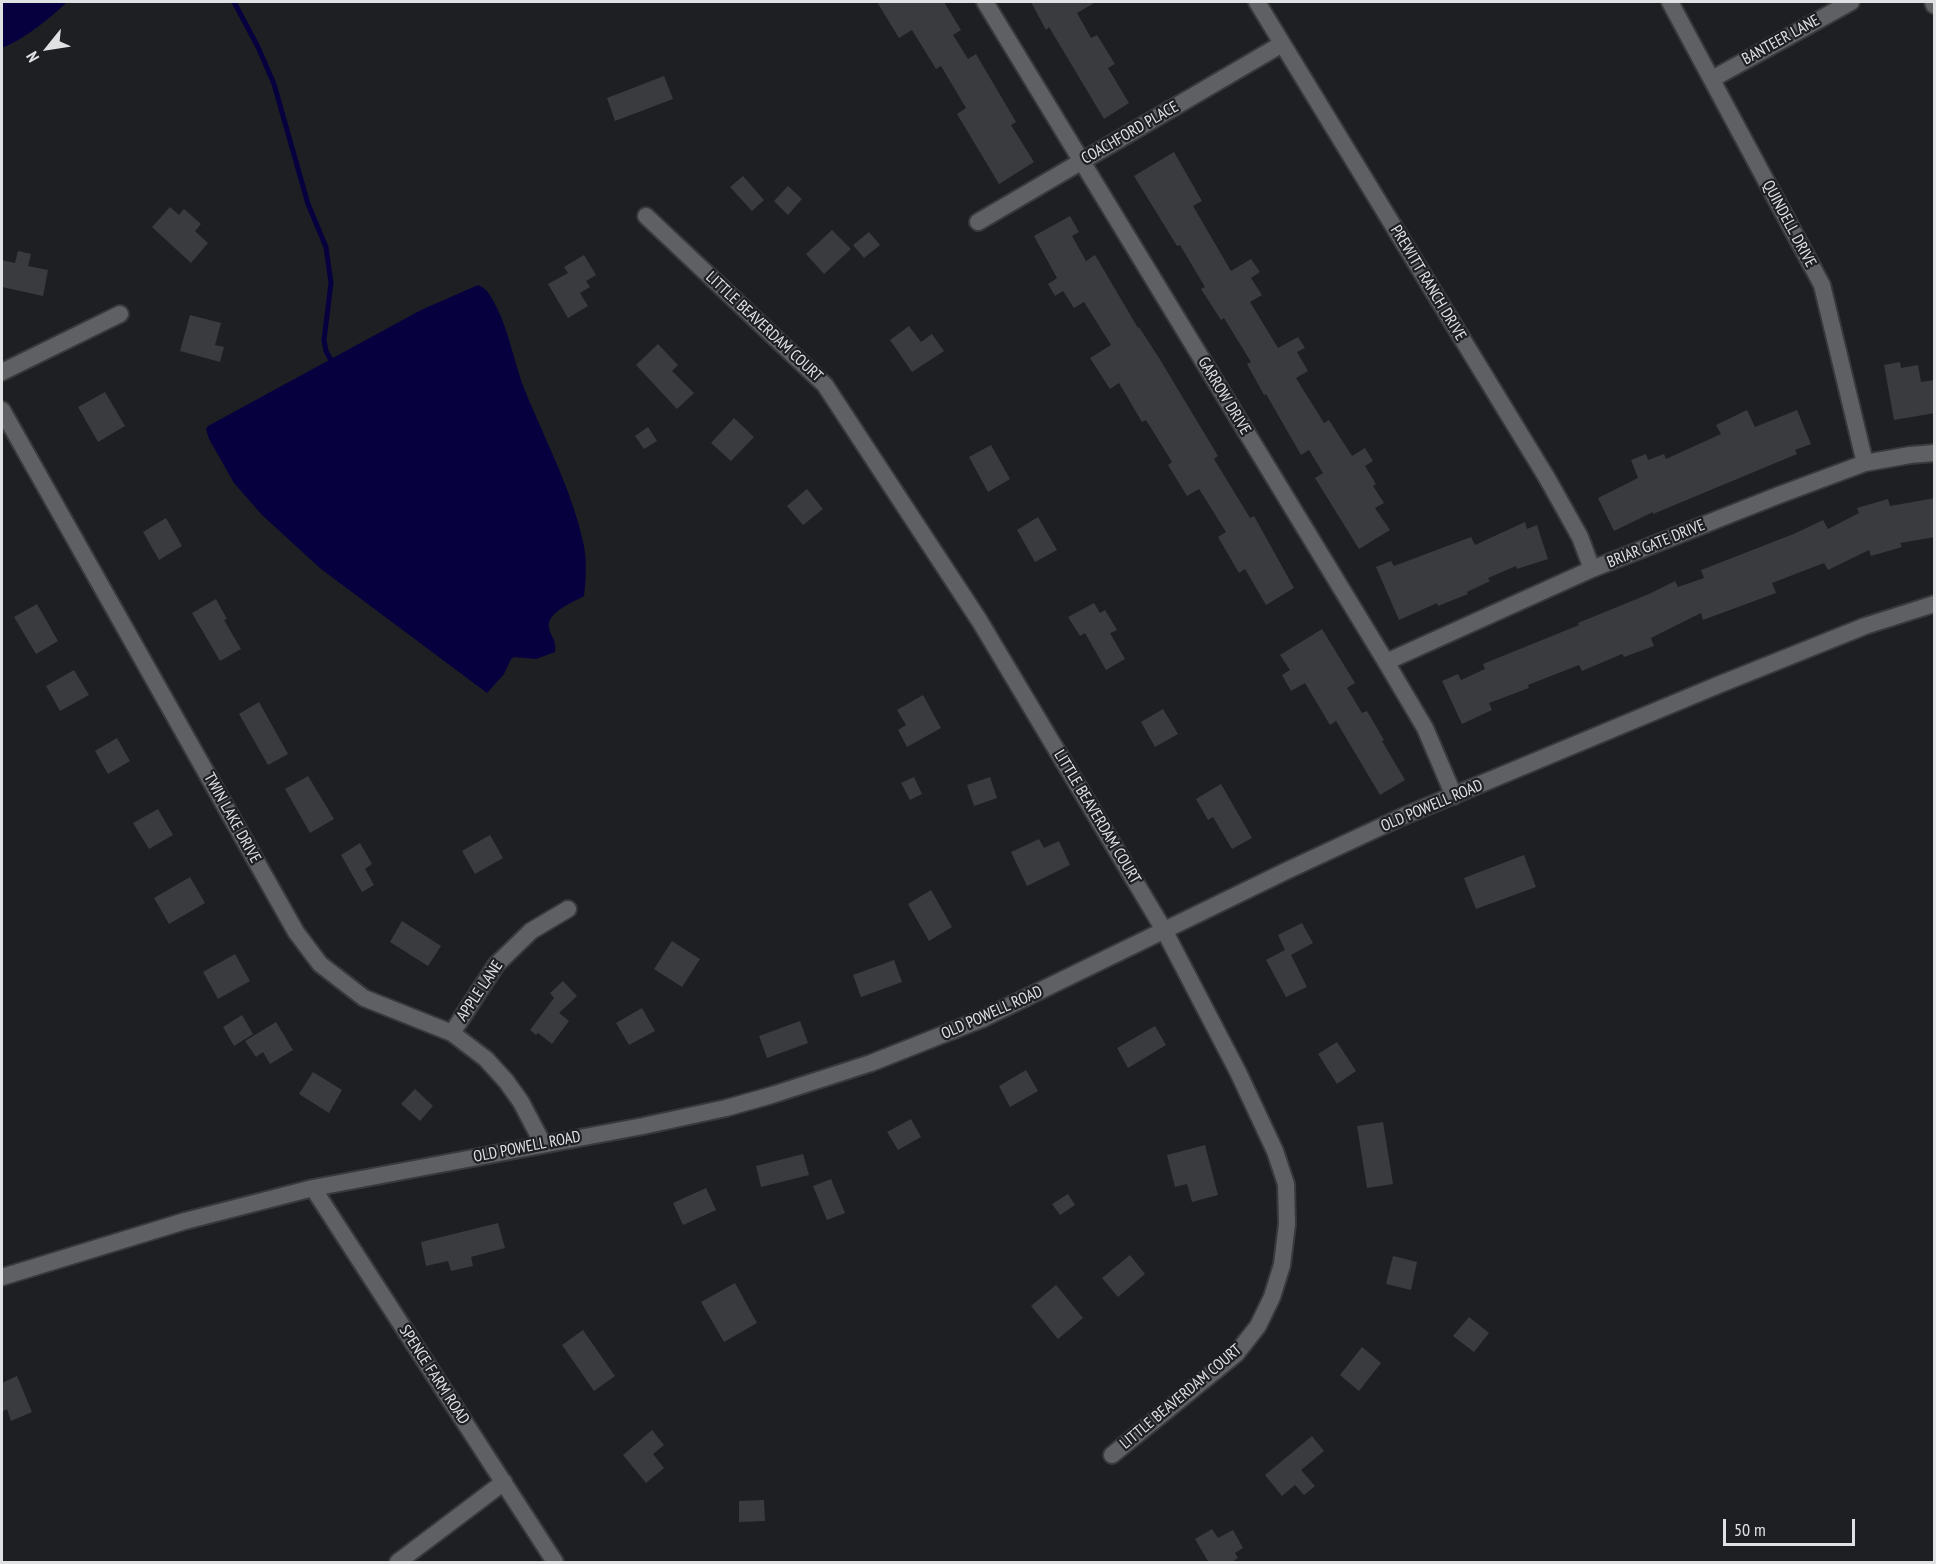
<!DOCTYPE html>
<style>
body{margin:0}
#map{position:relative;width:1936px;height:1564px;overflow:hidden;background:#1e1f23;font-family:"PT Sans Narrow",sans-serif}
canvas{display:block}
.frame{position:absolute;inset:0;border:3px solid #e0e1e3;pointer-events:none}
.north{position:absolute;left:18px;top:18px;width:60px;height:60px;-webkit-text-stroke:4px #1e1f23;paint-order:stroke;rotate:240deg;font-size:16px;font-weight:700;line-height:24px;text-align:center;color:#e0e1e3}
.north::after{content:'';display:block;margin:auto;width:21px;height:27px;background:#e0e1e3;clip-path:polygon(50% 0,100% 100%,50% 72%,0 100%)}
.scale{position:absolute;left:1723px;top:1519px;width:132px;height:27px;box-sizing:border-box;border:3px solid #e0e1e3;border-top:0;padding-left:8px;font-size:18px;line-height:21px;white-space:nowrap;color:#e0e1e3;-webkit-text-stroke:4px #1e1f23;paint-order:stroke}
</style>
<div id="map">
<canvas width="1936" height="1564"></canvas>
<div class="frame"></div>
<div class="north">N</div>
<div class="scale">50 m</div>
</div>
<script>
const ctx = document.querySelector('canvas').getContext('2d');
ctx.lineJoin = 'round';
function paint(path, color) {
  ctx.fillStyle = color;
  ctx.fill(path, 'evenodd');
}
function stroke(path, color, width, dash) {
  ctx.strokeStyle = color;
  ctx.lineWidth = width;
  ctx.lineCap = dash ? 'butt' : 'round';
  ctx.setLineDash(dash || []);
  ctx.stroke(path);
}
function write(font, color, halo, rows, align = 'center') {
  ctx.font = font + ' "PT Sans Narrow",sans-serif';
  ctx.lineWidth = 4.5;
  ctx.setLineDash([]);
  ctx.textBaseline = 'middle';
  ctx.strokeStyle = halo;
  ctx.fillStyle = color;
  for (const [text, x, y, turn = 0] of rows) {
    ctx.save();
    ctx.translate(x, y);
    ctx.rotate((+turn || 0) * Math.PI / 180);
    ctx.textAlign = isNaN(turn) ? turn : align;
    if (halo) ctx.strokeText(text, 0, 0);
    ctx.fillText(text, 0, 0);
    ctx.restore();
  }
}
const water = new Path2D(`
 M2,2H67C48,20 26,38 2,48Z
 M478,285C483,287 488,291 491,297C507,323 512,354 522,383C543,437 572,488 584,546C587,563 586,579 584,596C574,602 546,612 549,628C551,637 557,641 555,652L536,659L514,657L511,659L504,674L487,693L321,569L262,515L234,483L209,439L206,429L208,426L421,310Z`);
const stream = new Path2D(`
 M234,2L258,47L274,84L308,204L326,247L331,283L324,340L326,351L334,366`);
const building = new Path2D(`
 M877,2H944L961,30L953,35L968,59L976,54L1016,122L1011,125L1034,162L999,184L957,114L966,108L941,66L936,69L912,30L899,38Z
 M1031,2H1096L1077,13L1091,38L1097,35L1115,64L1108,68L1129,103L1104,119L1049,27L1046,30Z
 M664,76L673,99L615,121L607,98Z
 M1174,152L1202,201L1193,206L1231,271L1251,259L1260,272L1251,278L1262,295L1250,302L1278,348L1298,337L1305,348L1297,352L1308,371L1296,378L1324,423L1329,420L1352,456L1365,448L1373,461L1365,466L1376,484L1373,486L1384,503L1375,508L1390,530L1359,549L1315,478L1323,473L1309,450L1301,455L1266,394L1264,395L1247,364L1251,362L1224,318L1221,320L1201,289L1205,287L1180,245L1177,246L1134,176Z
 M743,176L764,200L752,211L730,187Z
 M788,186L802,199L788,215L774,201Z
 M170,207L179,215L184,209L201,224L195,231L208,243L191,263L152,227Z
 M1070,216L1079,232L1072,236L1086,261L1095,255L1138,328L1139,327L1159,358L1218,456L1214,459L1250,518L1254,516L1294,588L1266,605L1245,569L1239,573L1218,537L1226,532L1199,489L1187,496L1168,465L1172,462L1146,420L1142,422L1119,383L1110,389L1090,358L1111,345L1084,302L1074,308L1063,291L1055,296L1048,284L1057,278L1034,236Z
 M832,230L851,249L824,274L806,254Z
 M869,232L880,245L864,258L853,245Z
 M18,251L31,254L28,266L48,270L43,296L2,287V260L15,263Z
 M584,255L596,275L586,281L590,287L580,293L588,306L568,318L548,284L568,273L564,267Z
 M190,315L221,323L215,345L224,347L220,362L180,351Z
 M909,326L921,342L932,334L944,351L912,372L890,340Z
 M658,344L678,365L672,371L694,393L677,409L636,365Z
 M1900,362L1901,368L1918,365L1921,382L1935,380V413L1894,420L1884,365Z
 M105,392L125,426L98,442L78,407Z
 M1747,410L1755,427L1797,410L1811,444L1795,450L1797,454L1653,514V512L1614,531L1598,498L1638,478L1631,460L1646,454L1648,460L1664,454L1666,459L1721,434L1716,425Z
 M734,418L754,437L731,461L711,443Z
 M648,427L657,441L644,449L635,436Z
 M991,445L1010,479L988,492L969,457Z
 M807,489L823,509L803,525L787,506Z
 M1935,498V537L1900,543L1902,547L1871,556L1869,550L1828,570L1824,563L1772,583L1776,593L1703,620L1701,613L1651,638L1654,646L1624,657L1622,654L1582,671L1579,665L1528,685L1529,688L1489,703L1492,710L1462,724L1442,681L1458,674L1461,680L1485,669L1483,664L1579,625L1578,623L1649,594L1675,581L1678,587L1704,578L1701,570L1796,533L1823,520L1828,529L1859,513L1857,508L1888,499L1890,506Z
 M1038,517L1057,550L1035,562L1017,530Z
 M166,518L182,546L159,560L143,532Z
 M1525,522L1527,529L1537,525L1548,559L1517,569L1516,566L1488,578L1490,581L1467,592L1468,594L1438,606L1437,603L1399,620L1376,567L1391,561L1394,566L1471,537L1475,545Z
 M216,599L227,619L224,620L241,649L220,661L192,613Z
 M1094,603L1100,613L1105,610L1117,630L1110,633L1125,659L1106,670L1085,633L1080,636L1068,617Z
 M37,604L58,641L36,654L14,617Z
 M1322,629L1355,683L1347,688L1362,713L1367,711L1384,740L1382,741L1405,780L1380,795L1336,721L1330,725L1305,683L1291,691L1282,675L1290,670L1280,655Z
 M74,670L89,695L60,711L46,686Z
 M923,695L941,728L907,747L898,730L906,725L897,710Z
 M259,702L288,754L268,765L239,714Z
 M1163,709L1178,734L1155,747L1141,722Z
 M117,738L130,761L108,774L95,751Z
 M308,776L334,819L310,833L285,789Z
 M914,777L922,794L910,800L901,783Z
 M990,777L997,798L974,806L967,785Z
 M1221,784L1252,838L1232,849L1213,817L1208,820L1196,799Z
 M158,809L173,835L149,849L133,823Z
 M490,835L503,858L475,874L462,851Z
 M1039,839L1044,848L1059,841L1070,865L1027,886L1011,852Z
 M360,843L372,864L365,869L374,885L362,892L341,855Z
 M1524,855L1536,887L1476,909L1464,878Z
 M190,877L205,903L169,924L154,898Z
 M931,890L952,927L929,941L908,904Z
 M402,921L441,946L428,966L390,942Z
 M1302,923L1313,943L1291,955L1307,987L1286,997L1266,960L1285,950L1278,935Z
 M672,941L700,959L682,987L654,969Z
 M235,954L250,981L218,999L203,972Z
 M894,960L902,982L861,997L853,975Z
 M563,981L577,996L559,1013L569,1021L552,1044L538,1033L536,1035L530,1030L554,998L550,993Z
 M642,1008L655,1031L629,1045L616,1023Z
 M242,1015L253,1034L234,1046L223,1027Z
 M800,1021L808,1043L767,1058L759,1036Z
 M276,1022L293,1050L270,1064L263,1052L256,1057L245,1041Z
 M1155,1026L1166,1045L1128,1068L1117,1048Z
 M1337,1042L1356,1071L1337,1084L1318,1054Z
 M1026,1070L1038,1091L1010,1107L999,1086Z
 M313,1072L342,1090L329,1113L299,1094Z
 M415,1089L433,1106L420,1121L401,1104Z
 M911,1119L921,1137L898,1150L887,1132Z
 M1383,1122L1393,1184L1367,1188L1357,1126Z
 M1205,1145L1218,1195L1192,1202L1187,1184L1175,1187L1167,1155Z
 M803,1154L809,1175L761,1187L756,1166Z
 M831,1179L845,1213L827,1220L813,1186Z
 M706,1188L716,1210L683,1225L673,1203Z
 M1068,1194L1075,1205L1060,1215L1052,1204Z
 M498,1223L505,1248L471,1257L473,1266L451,1271L448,1261L426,1266L421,1242Z
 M1130,1255L1145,1274L1118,1297L1102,1278Z
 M1393,1256L1417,1262L1411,1290L1386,1284Z
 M735,1283L757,1323L724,1342L701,1302Z
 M1056,1285L1083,1318L1058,1339L1031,1306Z
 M1469,1317L1489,1333L1474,1352L1453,1336Z
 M583,1330L615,1376L594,1391L562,1345Z
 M1362,1347L1381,1363L1359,1391L1340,1375Z
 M17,1376L32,1412L11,1421L7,1409L2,1412V1383Z
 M652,1430L664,1445L653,1454L664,1468L646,1483L623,1455Z
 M1312,1436L1324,1451L1301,1470L1315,1486L1304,1495L1295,1485L1282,1496L1265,1475Z
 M764,1500L765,1521L739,1522V1501Z
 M1212,1529L1218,1538L1233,1530L1243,1548L1235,1553L1238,1558L1230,1563H1209L1195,1539Z`);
const minor = new Path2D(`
 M985,2L1386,662L1425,728L1454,796
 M1257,2L1547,478L1580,537L1592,569
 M1670,2L1822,285L1865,463
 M1933,2L1934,5
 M1712,79L1851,2
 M646,216L825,385L979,620L1164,930L1238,1072L1275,1151L1286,1184L1287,1224L1282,1265L1272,1297L1258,1326L1236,1354L1112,1455
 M978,222L1282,44
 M2,372L120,314
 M2,410L296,932L320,964L364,998L452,1033L486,1059L506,1081L521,1102L543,1144
 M1386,662L1592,569L1779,495L1865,463L1910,455L1934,453
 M452,1033L496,965L531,931L568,909
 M313,1188L555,1562
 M2,1277L185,1221L313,1188L643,1126L726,1108L772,1095L871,1063L982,1019L1286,871L1404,816L1718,685L1865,626L1934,604
 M398,1562L504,1482`);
const streetNames = [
 ["BANTEER LANE",1781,40,-29],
 ["COACHFORD PLACE",1130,133,-30],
 ["QUINDELL DRIVE",1789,224,62],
 ["PREWITT RANCH DRIVE",1428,283,59],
 ["LITTLE BEAVERDAM COURT",764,327,43],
 ["GARROW DRIVE",1224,396,59],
 ["BRIAR GATE DRIVE",1656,544,-22],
 ["OLD POWELL ROAD",1432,806,-23],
 ["LITTLE BEAVERDAM COURT",1097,817,59],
 ["TWIN LAKE DRIVE",232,818,61],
 ["APPLE LANE",480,991,-56],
 ["OLD POWELL ROAD",992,1013,-24],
 ["OLD POWELL ROAD",527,1147,-11],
 ["SPENCE FARM ROAD",434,1375,57],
 ["LITTLE BEAVERDAM COURT",1181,1397,-40]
];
paint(water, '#07003f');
stroke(stream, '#07003f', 5);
paint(building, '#3a3b3f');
stroke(minor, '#38393b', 20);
stroke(minor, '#5e6064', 16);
write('16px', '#e0e1e3', '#1e1f23', streetNames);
</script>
